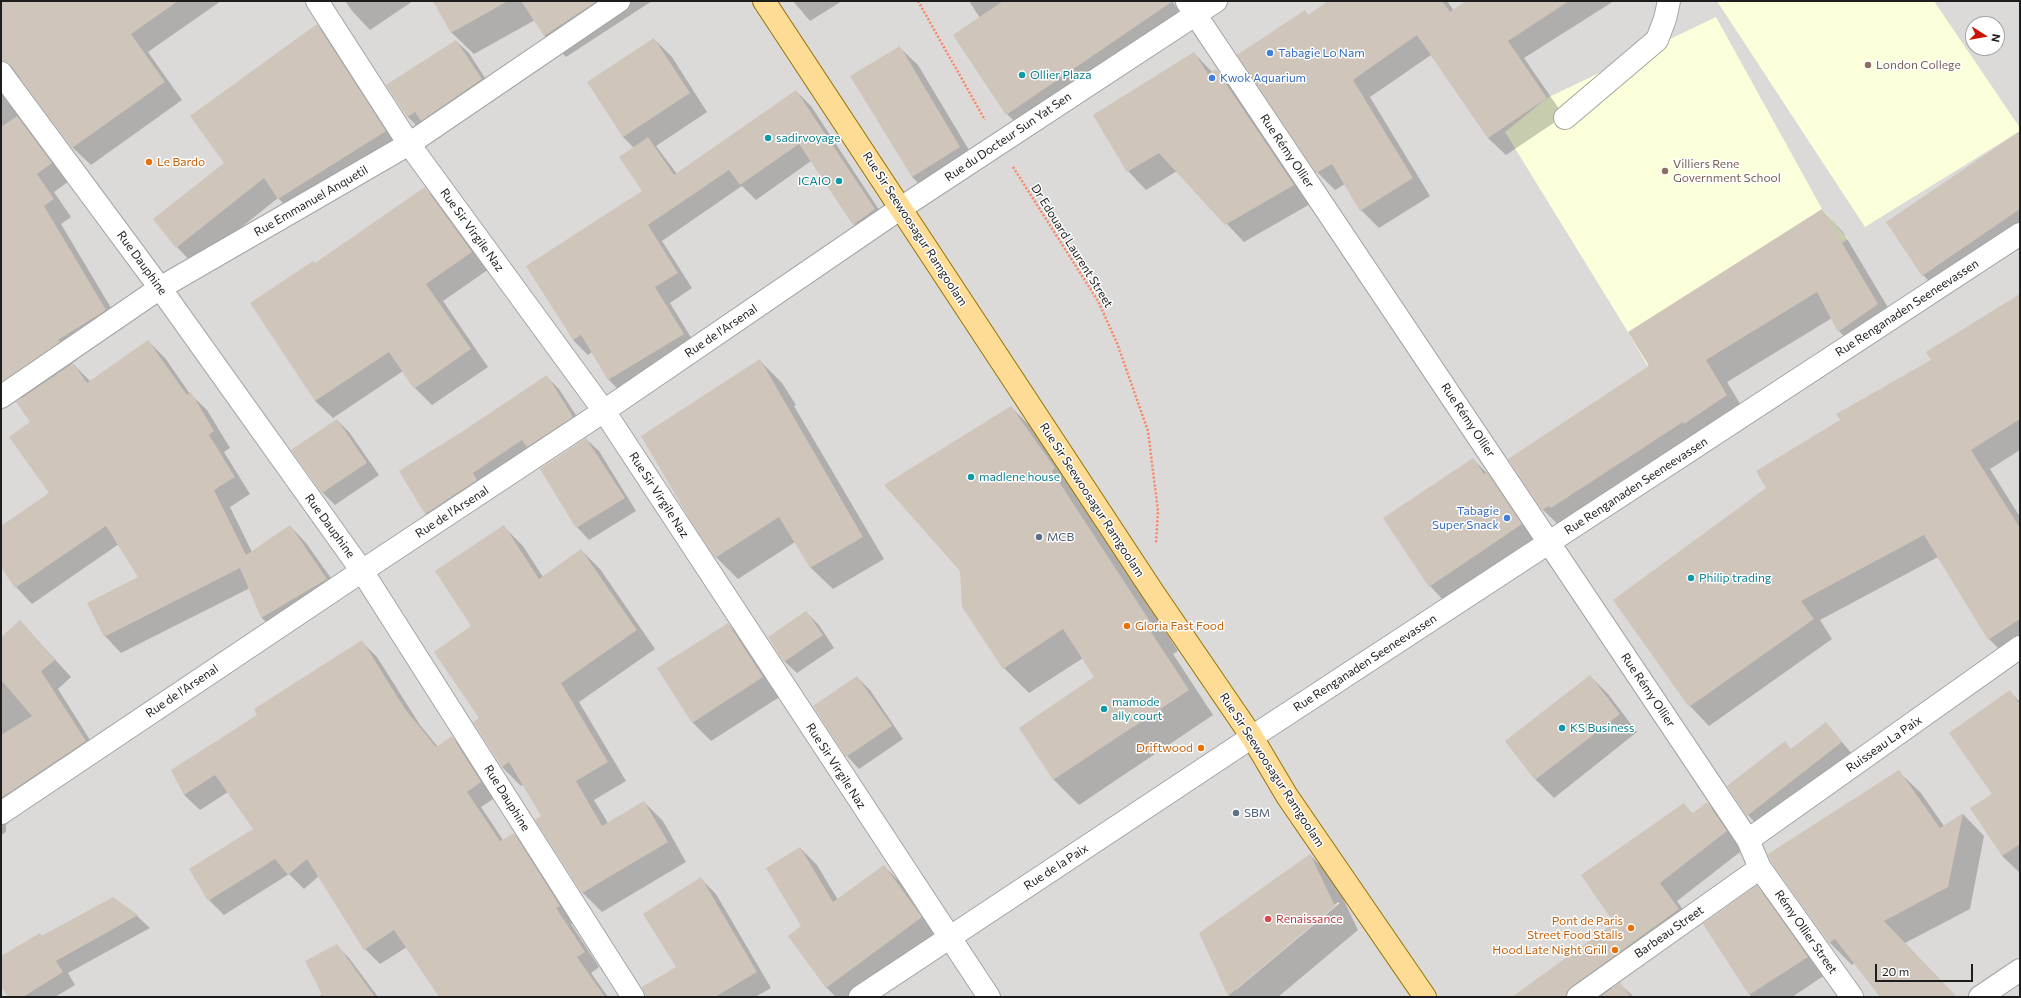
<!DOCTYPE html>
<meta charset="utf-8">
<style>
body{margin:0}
#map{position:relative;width:2021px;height:998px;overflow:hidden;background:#efece1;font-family:Commissioner,sans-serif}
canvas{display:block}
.frame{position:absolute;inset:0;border:2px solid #1d1d1d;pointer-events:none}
.north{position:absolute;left:1965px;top:16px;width:40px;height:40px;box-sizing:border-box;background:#fff;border:1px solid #a5a5a5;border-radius:50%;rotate:101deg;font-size:11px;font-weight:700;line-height:16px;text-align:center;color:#1d1d1d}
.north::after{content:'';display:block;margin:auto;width:14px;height:18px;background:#c91400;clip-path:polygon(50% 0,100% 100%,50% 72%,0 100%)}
.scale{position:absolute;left:1875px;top:964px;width:98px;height:18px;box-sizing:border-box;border:2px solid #1d1d1d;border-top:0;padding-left:5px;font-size:12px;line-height:14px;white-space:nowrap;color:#1d1d1d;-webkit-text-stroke:3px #fff;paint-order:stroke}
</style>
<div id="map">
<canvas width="2021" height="998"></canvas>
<div class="frame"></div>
<div class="north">N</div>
<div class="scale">20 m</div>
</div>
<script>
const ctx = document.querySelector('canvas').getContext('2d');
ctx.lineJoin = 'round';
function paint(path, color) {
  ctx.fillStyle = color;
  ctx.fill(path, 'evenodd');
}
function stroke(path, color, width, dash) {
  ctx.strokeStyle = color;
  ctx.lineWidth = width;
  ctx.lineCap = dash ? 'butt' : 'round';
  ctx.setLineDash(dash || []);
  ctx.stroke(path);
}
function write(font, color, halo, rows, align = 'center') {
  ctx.font = font + ' Commissioner,sans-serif';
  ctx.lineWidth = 3;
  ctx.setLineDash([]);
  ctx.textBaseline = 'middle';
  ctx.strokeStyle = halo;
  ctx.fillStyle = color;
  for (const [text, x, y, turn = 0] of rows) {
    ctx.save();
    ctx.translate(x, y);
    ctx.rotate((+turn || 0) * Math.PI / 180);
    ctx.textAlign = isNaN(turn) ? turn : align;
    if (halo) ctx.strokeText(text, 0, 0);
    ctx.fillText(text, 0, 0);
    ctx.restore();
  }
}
const residential = new Path2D(`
 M1,1H2020V997H1ZM1973,24H1997V48H1973Z`);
const education = new Path2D(`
 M1717,1H1934L2020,128V131L1865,227Z
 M1716,17L1822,209L1848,239L1647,365L1628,332L1505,132L1547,98Z`);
const shadow = new Path2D(`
 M1,1H221L148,52L182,100L91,165L73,148L22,79L18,78L69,181L54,192L71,217L61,224L123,328L75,358L77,360L72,363L91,382L148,341L165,358L190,394L207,410L230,448L224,452L250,494L230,507L252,552L290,526L306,543L343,595L278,634L262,618L250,588L121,653L105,636L139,578L119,544L32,604L16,587L1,566V527L50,494L32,422L22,399L1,377Z
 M345,1H413L370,30L353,12Z
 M434,1H652L566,57L544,35L535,20L474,54L452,33Z
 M793,1H842L810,21Z
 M969,1H1172L1189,26L1029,136L1007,114L954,36L980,18Z
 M1330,1H1447L1454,11L1468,1H1614L1524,58L1564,116L1506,155L1488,138L1431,55L1370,97L1430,196L1379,228L1361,210L1345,184L1335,190L1317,172L1305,12L1309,16Z
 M317,25L334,43L402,148L296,216L278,198L194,265L177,247L225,163Z
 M654,39L672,57L707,112L656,146L677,174L796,91L811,106L889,225L869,239L854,224L811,161L756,200L742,186L662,241L692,288L670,303L698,349L623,394L608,379L592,352L588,355L573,340L643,192L634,148L623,137L588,82Z
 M456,41L469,53L494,92L420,129L408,117L387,85Z
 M899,47L918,65L978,165L931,195L912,177Z
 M1194,53L1212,72L1216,70L1235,88L1312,203L1244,242L1177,171L1146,190L1128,171L1094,115Z
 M2020,132V240L1941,293L1923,275Z
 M425,188L442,206L489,269L443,301L488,367L432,405L415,388L403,371L333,418L315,401V264Z
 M1822,210L1843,232L1899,326L1860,353L1839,331L1832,318L1727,382L1748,417L1565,531L1543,510L1509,459L1650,366Z
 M2020,295V450L1990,469L2020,517V651L2008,658L1989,639L1938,557L1820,620L1832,639L1709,726L1690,706L1767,488L1841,421L1932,360Z
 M760,361L782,383L796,405L794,406L884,559L833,589L811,568L795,542L738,579L716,557Z
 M546,376L559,389L585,429L438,526L425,514L461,434Z
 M1011,407L1036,432L1080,494L1076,496L1178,651L1173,654L1213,715L1079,805L1054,780L1020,728L1096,678L1083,658L1029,693L1004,668Z
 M337,420L349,432L379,475L335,505L323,493L292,450Z
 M586,439L599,451L636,511L589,540L577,527Z
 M1473,459L1505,492L1539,543L1448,605L1430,586L1385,519Z
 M504,527L523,546L543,577L581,550L600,569L655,649L579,702L626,781L594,800L608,823L644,802L663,821L686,862L602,912L583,893L537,820L543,817L524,784L521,786L502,767L480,718L472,627Z
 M806,612L819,625L834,648L797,673L784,661Z
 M20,621L71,677L58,689L102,759L11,820L6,825V832L1,835V638Z
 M728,624L746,642L781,696L711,741L693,723L658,669Z
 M362,642L377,657L420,725L438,747L452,737L467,753L496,797L481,807L503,840L514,834L529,849L575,922L571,924L599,967L591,973L608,997H440L407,947L380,964L365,949L319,876L304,889L289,874L224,915L209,900L254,829L228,792L200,810L184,795L259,716Z
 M1590,676L1608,694L1637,732L1554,798L1536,780L1506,742Z
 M857,677L870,690L903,739L859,769L847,756Z
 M2010,692L2020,702V873L2002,856L1993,794Z
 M1826,723L1853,755L1760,828L1748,815L1791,749Z
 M1898,771L1921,793L1944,826L1963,814L1984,836L1970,909L1905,943L1956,997H1882L1855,963L1852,965L1830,943L1772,861Z
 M1707,803L1725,820L1744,849L1677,901L1695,927L1611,988L1612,989L1620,984L1634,997H1513L1615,923L1683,804L1693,814Z
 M800,848L817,865L838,900L884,866L901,883L938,935L854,997H836L827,988L789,936L802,927Z
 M1310,855L1333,878L1358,930L1278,997H1230L1200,933ZM1338,902L1340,903L1236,990V988Z
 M700,878L716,894L771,988L755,997H646L677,967Z
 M1757,887L1775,905L1825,975L1792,997H1752L1750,995Z
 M113,898L137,916L150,928L68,973L75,985L55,997H9L1,984V958Z
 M337,946L349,958L378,997H318L323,994Z`);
const building = new Path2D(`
 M1,1H178L131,34L165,82L72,148L11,66L1,61Z
 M433,1H508L451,33Z
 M521,1H597L544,36Z
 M1003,1H1173L1006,115L953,35Z
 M1328,1H1442L1450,12L1466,1H1569L1508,41L1547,98L1488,138L1417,35L1353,80L1413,178L1360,211L1332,164L1316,173L1237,55L1305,10L1308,15Z
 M317,24L386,131L278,199L264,178L176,248L153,219L224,163L190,116Z
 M654,38L690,93L623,137L587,82Z
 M456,40L482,79L421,121L415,112L407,117L386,85Z
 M900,46L960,147L912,177L850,76Z
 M1194,52L1208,74L1216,69L1294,185L1225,225L1159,153L1127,172L1093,115Z
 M796,90L875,209L853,225L799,144L740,185L729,170L648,225L678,273L655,287L684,334L608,380L581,335L573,340L526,266L642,191L619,157L648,137L674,175Z
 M17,116L52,163L37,174L54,199L44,206L106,310L58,340L60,342L3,381L1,379V127Z
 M2020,131V209L1922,276L1886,222Z
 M425,187L472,252L426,284L471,349L414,389L389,352L315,401L250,303L313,261L315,263Z
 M1822,209L1878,304L1838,332L1817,292L1706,360L1727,395L1684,424L1683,422L1551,508L1549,506L1542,510L1508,459L1649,366L1628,332Z
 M2020,294V419L1971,450L2020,528V619L1988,640L1924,535L1801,601L1814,619L1689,707L1613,600L1766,488L1756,471L1840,420L1836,414L1931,360L1926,352Z
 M148,340L187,395L191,392L214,431L209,435L235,477L214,490L246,555L290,525L327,579L261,618L240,568L104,637L87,603L138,577L106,526L15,588L1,567V526L49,493L9,437L30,422L16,402L73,363L87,383Z
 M760,359L863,537L810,568L779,517L715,558L689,518L641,436Z
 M547,375L573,417L527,447L522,440L473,473L477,480L425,514L399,471L460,433Z
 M1011,406L1055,468L1052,471L1153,626L1149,629L1189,690L1053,780L1019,728L1094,677L1063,629L1003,669L962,607L960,571L884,485Z
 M337,419L367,463L322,493L291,450Z
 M586,438L625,498L576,528L540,469Z
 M1473,458L1484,474L1487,472L1522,524L1429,587L1383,518Z
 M504,525L539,579L581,549L637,630L561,683L608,762L576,781L602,826L644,801L668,842L582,893L535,820L541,816L509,762L502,767L473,722L479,718L434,652L471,626L435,571Z
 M806,611L823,635L784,662L768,637Z
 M20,620L55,660L41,671L86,741L1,798V735L32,716L1,680V637Z
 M728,623L763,677L692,723L657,668Z
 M362,640L405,709L436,747L452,736L481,782L467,792L500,841L514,833L560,906L556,908L585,952L577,957L605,997H439L394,930L364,950L307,859L288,875L275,859L208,901L189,869L253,829L215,775L184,795L171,770L257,715L254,709Z
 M1590,675L1620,714L1535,780L1505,741Z
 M857,676L892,726L846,757L813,706Z
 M2010,690L2020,705V844L2002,856L1970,808L1992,794L1949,733Z
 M1826,722L1842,742L1747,816L1727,786L1785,741L1791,749Z
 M1899,770L1940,828L1963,813L1948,887L1884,921L1957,997H1880L1835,939L1829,943L1771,862L1768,854Z
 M1707,802L1727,831L1660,883L1679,909L1571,987L1567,991L1566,997H1512L1614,923L1581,875L1684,803L1692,814Z
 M800,847L833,902L884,865L922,917L826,988L788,936L801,926L766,868Z
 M1310,854L1335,906L1228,996L1199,933Z
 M701,877L757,972L715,997H645L642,987L676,967L643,914Z
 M1757,885L1808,957L1749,995L1703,924Z
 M113,897L138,915L56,961L63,972L23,997H8L1,986V956L40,933L42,936Z
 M337,944L375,997H323L305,961Z
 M1620,982L1631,997H1600Z`);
const path = new Path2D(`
 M918,1L985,120
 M1013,167L1098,301L1117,343L1148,431L1158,511L1156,543`);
const minor = new Path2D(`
 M317,1L409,144L604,411L989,997
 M1187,2L1748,840L1760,868L1852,997
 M1,73L160,288L362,571L633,997
 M1565,118L1657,40L1665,19L1669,1
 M1,397L160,288L409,144L619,1
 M1,813L362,571L604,411L901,208L1216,1
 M1748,840L2020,647
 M860,997L1252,737L2020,234
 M1578,997L1760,868
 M1980,997L2020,970`);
const major = new Path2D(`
 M764,1L1153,592L1252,737L1287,796L1425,997`);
const markers = [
 [1270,53,4,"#3f7fe0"],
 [1868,65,4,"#8d6e63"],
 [1022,75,4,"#0f9aa8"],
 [1212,78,4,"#3f7fe0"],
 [768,138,4,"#0f9aa8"],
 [149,162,4,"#e8710a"],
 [1665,171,4,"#8d6e63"],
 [839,181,4,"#0f9aa8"],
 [971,477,4,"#0f9aa8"],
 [1507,518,4,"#3f7fe0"],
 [1039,537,4,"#5c6f8a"],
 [1691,578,4,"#0f9aa8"],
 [1127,626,4,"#e8710a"],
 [1104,709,4,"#0f9aa8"],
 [1562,728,4,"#0f9aa8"],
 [1201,748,4,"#e8710a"],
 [1236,813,4,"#5c6f8a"],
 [1268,919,4,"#e0444e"],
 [1631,928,4,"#e8710a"],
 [1615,950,4,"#e8710a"]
];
const shopNames = [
 ["Tabagie Lo Nam",1278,53],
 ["Kwok Aquarium",1220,78],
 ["Tabagie",1499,511,"right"],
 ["Super Snack",1499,525,"right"]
];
const educationNames = [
 ["London College",1876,65],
 ["Villiers Rene",1673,164],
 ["Government School",1673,178]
];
const cultureNames = [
 ["Ollier Plaza",1030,75],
 ["sadirvoyage",776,138],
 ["ICAIO",831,181,"right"],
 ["madlene house",979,477],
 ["Philip trading",1699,578],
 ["mamode",1112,702],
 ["ally court",1112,716],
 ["KS Business",1570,728]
];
const streetNames = [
 ["Rue du Docteur Sun Yat Sen",1008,137,-34],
 ["Rue Rémy Ollier",1287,151,56],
 ["Rue Emmanuel Anquetil",311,201,-30],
 ["Rue Sir Seewoosagur Ramgoolam",915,229,57],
 ["Rue Sir Virgile Naz",472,230,54],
 ["Dr Edouard Laurent Street",1072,246,58],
 ["Rue Dauphine",142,263,54],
 ["Rue Renganaden Seeneevassen",1907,308,-33],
 ["Rue de l'Arsenal",721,331,-34],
 ["Rue Rémy Ollier",1468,420,56],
 ["Rue Renganaden Seeneevassen",1636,486,-33],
 ["Rue Sir Virgile Naz",659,495,57],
 ["Rue Sir Seewoosagur Ramgoolam",1092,500,57],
 ["Rue de l'Arsenal",452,512,-33],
 ["Rue Dauphine",330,526,54],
 ["Rue Renganaden Seeneevassen",1365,663,-33],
 ["Rue Rémy Ollier",1648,690,56],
 ["Rue de l'Arsenal",182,691,-34],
 ["Ruisseau La Paix",1884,744,-35],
 ["Rue Sir Virgile Naz",836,766,57],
 ["Rue Sir Seewoosagur Ramgoolam",1272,770,57],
 ["Rue Dauphine",507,798,58],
 ["Rue de la Paix",1056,867,-33],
 ["Barbeau Street",1669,932,-35],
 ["Rémy Ollier Street",1806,932,55]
];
const foodNames = [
 ["Le Bardo",157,162,"left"],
 ["Gloria Fast Food",1135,626,"left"],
 ["Driftwood",1193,748],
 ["Pont de Paris",1623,921],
 ["Street Food Stalls",1623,935],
 ["Hood Late Night Grill",1607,950]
];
const serviceNames = [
 ["MCB",1047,537],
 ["SBM",1244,813]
];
const healthNames = [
 ["Renaissance",1276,919]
];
paint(residential, '#dbdad9');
paint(education, '#fbffda');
paint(shadow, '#0003');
paint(building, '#cfc5ba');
stroke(minor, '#a4a4a4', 24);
stroke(major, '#957300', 24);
stroke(path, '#ff8262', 2.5, [2, 2]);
stroke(minor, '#fff', 22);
stroke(major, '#ffdc96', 22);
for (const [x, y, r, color] of markers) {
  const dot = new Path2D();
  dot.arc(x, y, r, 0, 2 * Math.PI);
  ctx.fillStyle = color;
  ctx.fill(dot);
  stroke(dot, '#fff', 1.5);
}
write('12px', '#366cbe', '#fff', shopNames, 'left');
write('12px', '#785e54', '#fff', educationNames, 'left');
write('12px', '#0d838f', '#fff', cultureNames, 'left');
write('12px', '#1d1d1d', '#fff', streetNames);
write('12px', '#c56008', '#fff', foodNames, 'right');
write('12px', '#4e5e75', '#fff', serviceNames, 'left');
write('12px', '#be3a42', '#fff', healthNames, 'left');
</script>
